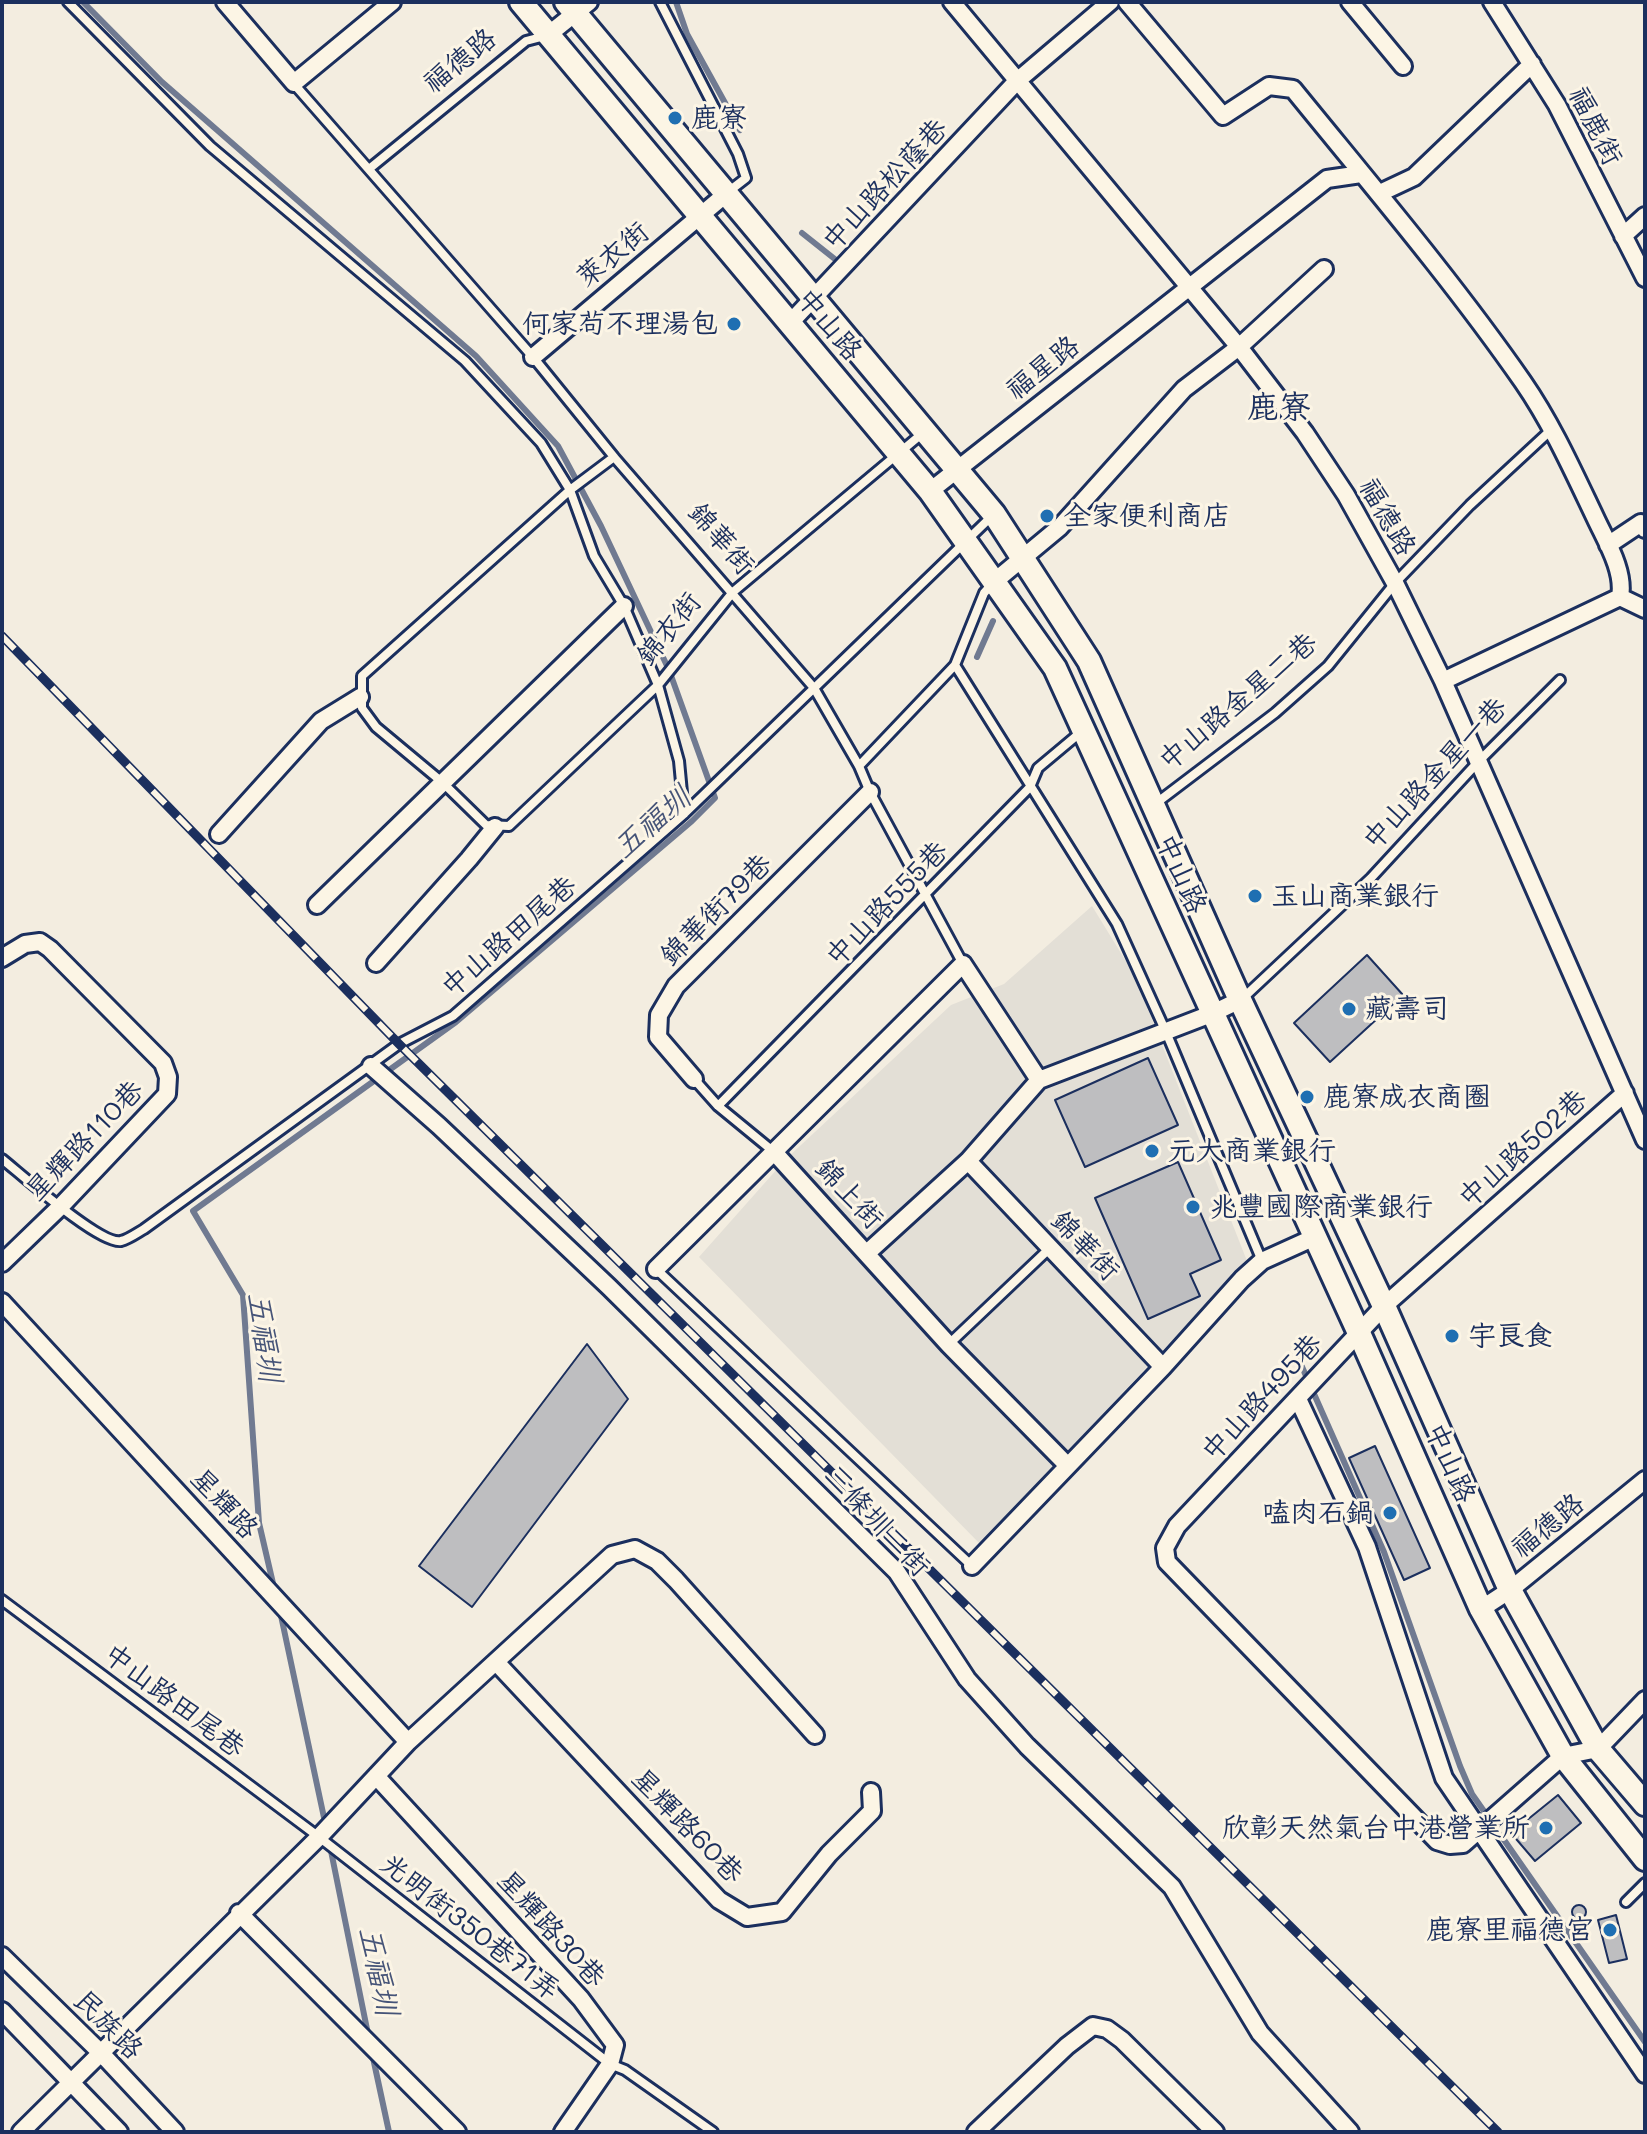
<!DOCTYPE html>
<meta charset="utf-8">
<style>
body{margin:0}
#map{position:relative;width:1647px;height:2134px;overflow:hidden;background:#f3ede0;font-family:Mali,sans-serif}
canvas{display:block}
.frame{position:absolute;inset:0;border:4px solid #1b2f5e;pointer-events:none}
</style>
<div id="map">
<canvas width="1647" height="2134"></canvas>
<div class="frame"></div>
</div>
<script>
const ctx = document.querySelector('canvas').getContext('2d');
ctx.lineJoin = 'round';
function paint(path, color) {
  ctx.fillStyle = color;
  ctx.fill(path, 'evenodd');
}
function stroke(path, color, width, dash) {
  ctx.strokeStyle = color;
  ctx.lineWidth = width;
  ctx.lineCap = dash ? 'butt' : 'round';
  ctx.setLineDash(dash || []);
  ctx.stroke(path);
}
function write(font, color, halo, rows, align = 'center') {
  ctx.font = font + ' Mali,"LXGW WenKai TC",sans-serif';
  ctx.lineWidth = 6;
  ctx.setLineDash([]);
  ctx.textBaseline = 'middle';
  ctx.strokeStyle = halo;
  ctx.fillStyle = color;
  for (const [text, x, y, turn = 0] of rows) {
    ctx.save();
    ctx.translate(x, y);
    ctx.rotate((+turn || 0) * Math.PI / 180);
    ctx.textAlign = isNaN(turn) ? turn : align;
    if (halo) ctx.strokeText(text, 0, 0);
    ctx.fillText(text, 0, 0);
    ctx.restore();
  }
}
const built = new Path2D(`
 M1092,906L1135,976L1247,1261L980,1544L699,1257L786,1159L951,1005L1004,984Z`);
const stream = new Path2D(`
 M83,2L162,82L476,356L558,446L601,526L669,670L715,798L692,821L456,1022L193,1211L243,1295L259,1523L275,1592
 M676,2L687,34L740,130
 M802,233L836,260
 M977,657L993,621
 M1299,1360L1384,1552L1460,1766L1472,1794L1645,2042
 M280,1611L326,1827
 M330,1846L369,2039
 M372,2053L389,2132`);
const building = new Path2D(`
 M1367,955L1403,995L1330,1062L1294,1023Z
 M1148,1058L1178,1125L1085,1167L1055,1100Z
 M1178,1162L1221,1260L1190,1274L1200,1296L1148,1319L1095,1198Z
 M587,1344L628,1399L472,1607L419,1566Z
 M1375,1446L1430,1568L1404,1580L1349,1458Z
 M1558,1795L1581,1823L1535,1861L1511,1833Z
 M1572 1912a7 7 0 1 1 14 0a7 7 0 1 1-14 0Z
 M1616,1915L1627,1959L1609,1963L1598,1920Z`);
const lane = new Path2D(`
 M68,2L210,146L465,361L541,443L570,490L594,556L624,606L658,685L679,761L684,814
 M660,2L738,154L746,178L728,192
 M294,84L533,357L614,457L814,688L859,766L870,792L963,964
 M369,169L526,41L545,36
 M614,457L570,490L362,676V708L376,727L442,782L486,825L509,826L658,685L733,592L924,432
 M955,665L1117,924L1166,1032L1262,1261
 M859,766L955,665L984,593L992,584
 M1155,804L1275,713L1328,666L1395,583L1470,505L1551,430
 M1242,999L1371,878L1478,762L1560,680
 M694,1079L718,1106L774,1152
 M718,1106L1030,787L1038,768L1081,732
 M2,1159C22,1175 100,1245 121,1241C129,1239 137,1233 144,1229L399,1044L453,1016L684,814L993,515
 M656,1269L972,1566
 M949,1344L1050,1248
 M2,1600L319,1837L610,2064L625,2070L713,2132
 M1626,1902L1645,1883`);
const street = new Path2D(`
 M225,2L294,83L392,2
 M952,2L1239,347L1305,433L1346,495L1395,583L1443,681L1645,1140
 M1127,2L1223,116L1269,86L1293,89C1371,185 1452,280 1523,382C1552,424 1573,471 1595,517C1606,541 1625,571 1620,597L1443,681
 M1350,2L1403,66
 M1492,2L1557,105L1645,278
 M548,35L589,2
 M1380,193L1414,177L1532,64
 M1623,236L1645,216
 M789,324L1017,81L1110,2
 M533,357L726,194
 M930,491L1327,179L1361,174
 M1608,545L1641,523L1645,529
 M995,581L1060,527L1184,389L1239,347L1324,269
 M1620,597L1645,609
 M219,834L321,721L360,697
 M317,905L624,606
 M2,958L25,944L40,942L50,949L163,1063L168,1077L167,1094L61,1206L2,1263
 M376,963L469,859L495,827
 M371,1066L439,1126L609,1287L897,1572L967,1679L1027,1746L1172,1887L1260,2033L1350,2132
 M694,1079L658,1037L659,1015L676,986L870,792
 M1625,1093L1384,1306L1177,1526L1165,1548L1167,1562L1437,1841L1450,1845L1463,1844L1563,1756L1598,1749L1645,1700
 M775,1153L949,1345L1067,1465
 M968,1161L1163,1367
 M867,1253L968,1161L1039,1080L1211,1014L1240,1000
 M656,1269L963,964L1039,1080
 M2,1302L408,1742L319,1837L21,2132
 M1298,1399L1367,1547L1444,1778L1645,2074
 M972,1566L1163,1367L1242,1279L1262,1261L1315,1237
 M1481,1609L1510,1590L1645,1480
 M496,1662L719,1900L747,1917L782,1912L829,1854L872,1811L871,1792
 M408,1742L612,1555L635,1549L657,1561L676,1580L815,1735
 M376,1776L581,1999L615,2045L610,2064L563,2132
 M239,1913L457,2132
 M2,1956L101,2053L175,2132
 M2,2011L119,2132
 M976,2132L1067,2046L1093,2026L1107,2029L1122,2040L1215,2132`);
const secondary = new Path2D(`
 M521,2L930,491L1055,668L1359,1333L1481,1609L1563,1756L1645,1859
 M566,2L994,514L1089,661L1240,1000L1384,1306L1510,1590L1598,1749L1645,1804`);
const rail = new Path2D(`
 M2,636L399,1044L1498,2132`);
const markers = [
 [675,118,8,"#1f6fb2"],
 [734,324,8,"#1f6fb2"],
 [1047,516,8,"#1f6fb2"],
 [1255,896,8,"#1f6fb2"],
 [1349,1009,8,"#1f6fb2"],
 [1307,1097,8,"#1f6fb2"],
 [1152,1151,8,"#1f6fb2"],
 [1193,1207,8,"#1f6fb2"],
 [1452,1336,8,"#1f6fb2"],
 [1390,1513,8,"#1f6fb2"],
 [1546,1828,8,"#1f6fb2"],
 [1610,1930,8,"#1f6fb2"]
];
const streetNames = [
 ["福德路",460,61,-39],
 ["福鹿街",1595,126,63],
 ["中山路松蔭巷",885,185,-47],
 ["萊衣街",613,255,-40],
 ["中山路",829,325,50],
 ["福星路",1043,368,-38],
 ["福德路",1387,517,60],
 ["錦華街",721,539,49],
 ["錦衣街",669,629,-51],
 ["中山路金星二巷",1238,702,-40],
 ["中山路金星一巷",1435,774,-47],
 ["中山路",1181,874,66],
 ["中山路555巷",887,904,-46],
 ["錦華街79巷",716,910,-45],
 ["中山路田尾巷",509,937,-41],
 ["星輝路110巷",85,1141,-46],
 ["中山路502巷",1523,1149,-42],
 ["錦上街",849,1194,47],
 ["錦華街",1085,1246,46],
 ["中山路495巷",1262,1398,-47],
 ["中山路",1450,1463,66],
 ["星輝路",224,1504,47],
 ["三條圳二街",877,1521,47],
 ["福德路",1548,1526,-39],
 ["中山路田尾巷",174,1701,37],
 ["星輝路60巷",687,1826,46],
 ["光明街350巷71弄",470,1927,38],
 ["星輝路30巷",551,1929,48],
 ["民族路",108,2025,45]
];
const poiNames = [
 ["鹿寮",691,118],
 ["何家茍不理湯包",718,324,"right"],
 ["全家便利商店",1063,516],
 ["玉山商業銀行",1271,896],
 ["藏壽司",1365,1009],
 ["鹿寮成衣商圈",1323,1097],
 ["元大商業銀行",1168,1151],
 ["兆豐國際商業銀行",1209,1207],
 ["宇良食",1468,1336],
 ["嗑肉石鍋",1374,1513,"right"],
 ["欣彰天然氣台中港營業所",1530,1828,"right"],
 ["鹿寮里福德宮",1594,1930,"right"]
];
const waterNames = [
 ["五福圳",652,823,-41],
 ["五福圳",264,1337,82],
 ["五福圳",378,1971,78]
];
const quarterNames = [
 ["鹿寮",1279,408]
];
paint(built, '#e3dfd6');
stroke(stream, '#707a91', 6);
paint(building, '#bebec0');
stroke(building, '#1b2f5e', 2);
stroke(lane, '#1b2f5e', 14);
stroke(street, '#1b2f5e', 22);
stroke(secondary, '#1b2f5e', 28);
stroke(lane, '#fcf5e5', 8);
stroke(street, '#fcf5e5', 16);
stroke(secondary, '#fcf5e5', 22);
stroke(rail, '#1b2f5e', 9);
stroke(rail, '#fcf5e5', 6, [18]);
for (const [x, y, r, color] of markers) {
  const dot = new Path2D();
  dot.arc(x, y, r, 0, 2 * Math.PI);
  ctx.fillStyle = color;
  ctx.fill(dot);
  stroke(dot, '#fcf5e5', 3);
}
write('28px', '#1b2f5e', '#fcf5e5', streetNames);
write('28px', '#1b2f5e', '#fcf5e5', poiNames, 'left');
write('italic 30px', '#465478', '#fcf5e5', waterNames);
write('32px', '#1b2f5e', '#fcf5e5', quarterNames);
</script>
